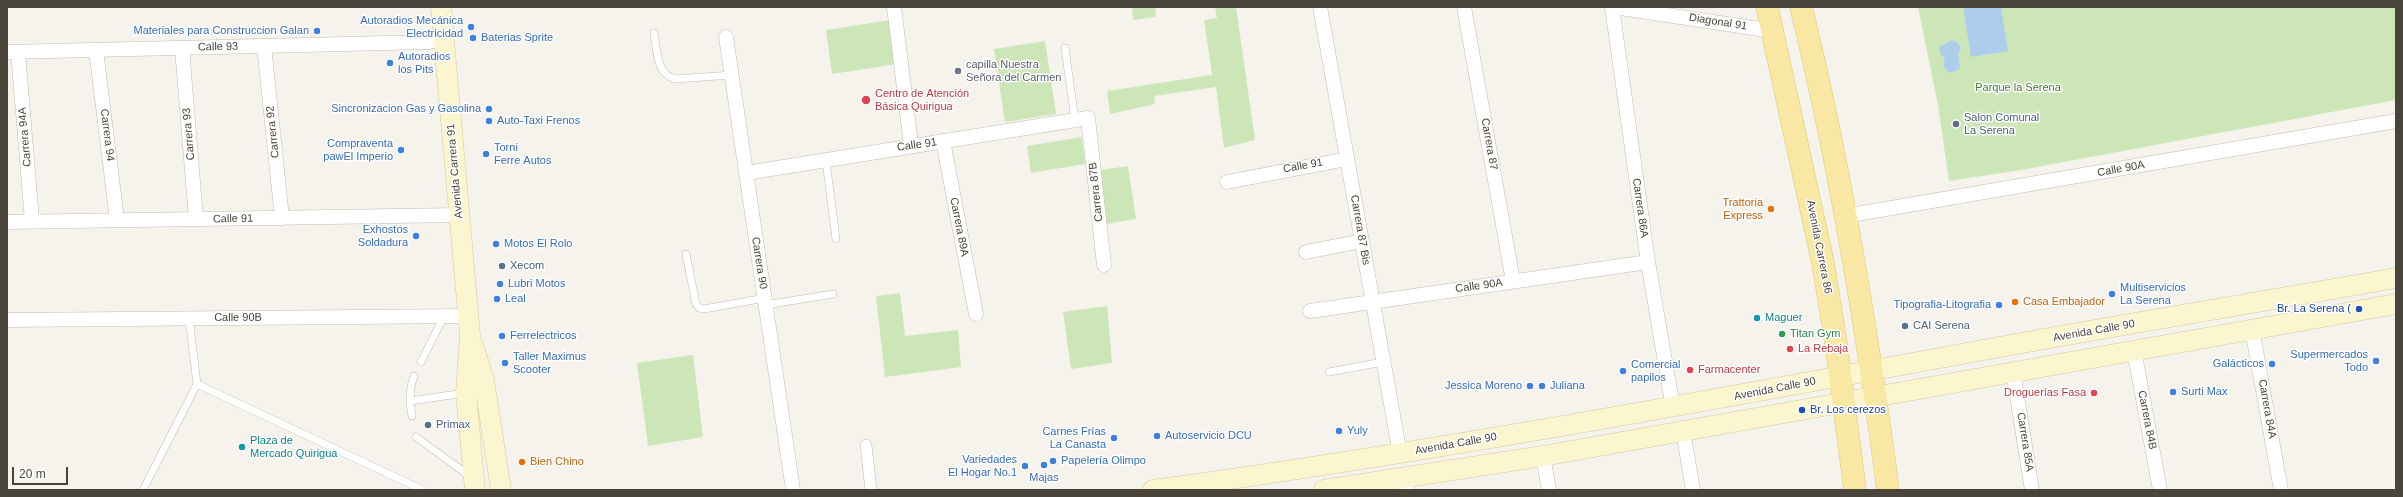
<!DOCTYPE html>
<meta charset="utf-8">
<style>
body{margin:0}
#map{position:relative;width:2403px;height:497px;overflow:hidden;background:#f5f3ec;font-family:Arial,sans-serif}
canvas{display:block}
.frame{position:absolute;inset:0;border:8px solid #49453a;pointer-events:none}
.scale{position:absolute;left:12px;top:467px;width:56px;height:18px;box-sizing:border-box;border:2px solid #49453a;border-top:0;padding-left:5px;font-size:12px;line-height:14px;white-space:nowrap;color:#49453a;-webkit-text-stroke:3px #fff;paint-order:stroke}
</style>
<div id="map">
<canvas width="2403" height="497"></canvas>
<div class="frame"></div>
<div class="scale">20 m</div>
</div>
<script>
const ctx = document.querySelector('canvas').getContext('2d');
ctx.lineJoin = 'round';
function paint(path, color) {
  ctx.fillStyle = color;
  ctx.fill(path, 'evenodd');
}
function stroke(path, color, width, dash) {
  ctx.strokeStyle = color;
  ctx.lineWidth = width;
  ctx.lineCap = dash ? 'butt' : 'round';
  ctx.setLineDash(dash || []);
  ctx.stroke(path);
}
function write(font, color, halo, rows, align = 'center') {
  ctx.font = font + ' Arial,sans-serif';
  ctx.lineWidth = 3;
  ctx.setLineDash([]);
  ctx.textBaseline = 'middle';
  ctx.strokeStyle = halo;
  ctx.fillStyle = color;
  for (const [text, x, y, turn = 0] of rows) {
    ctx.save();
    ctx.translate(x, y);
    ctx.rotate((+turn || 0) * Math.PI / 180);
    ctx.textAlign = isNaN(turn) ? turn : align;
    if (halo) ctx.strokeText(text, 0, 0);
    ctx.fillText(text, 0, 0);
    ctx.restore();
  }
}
const green = new Path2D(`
 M1132,7H1155L1156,17L1133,20Z
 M1215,7H1236L1255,140L1224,148L1216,87L1154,96L1155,104L1110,114L1107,91L1212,75L1204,20L1217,18Z
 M1918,7H2396V100L2021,170L1949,181L1938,105Z
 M891,20L897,64L832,74L826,30Z
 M1045,41L1056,114L1005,122L994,49Z
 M1082,137L1085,164L1031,173L1027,146Z
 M1128,166L1136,219L1100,225L1094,171Z
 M900,293L905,336L958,330L961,367L885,377L876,296Z
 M1107,306L1112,363L1071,369L1063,312Z
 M693,355L703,437L648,446L637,363Z`);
const water = new Path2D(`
 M1963,7H2001L2008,51L1971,57Z
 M1952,40L1958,43L1961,50L1958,54L1960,69L1949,73L1943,65L1945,58L1940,53L1939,47Z`);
const service = new Path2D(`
 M654,33C657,50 656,74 675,79L732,75
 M1065,48L1075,120
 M826,161L836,239
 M686,254L696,304L699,308L704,309L765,298
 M765,305L833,294
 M189,318L197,384
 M421,362L444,316
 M1329,372L1383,362
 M197,384L423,490
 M410,401L411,386L414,376
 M412,416L410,401L465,393
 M416,437L471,477
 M143,490L197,384`);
const pedestrian = new Path2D(`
 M866,445L871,490`);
const minor = new Path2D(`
 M894,7L911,145
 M1320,7L1400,454
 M1464,7L1513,281
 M1612,7L1648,262L1673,408
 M1614,7L1773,31
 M726,37L793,490
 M264,46L282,218
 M182,48L196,219
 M96,50L117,220
 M7,52L430,42
 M18,52L32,221
 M943,141L976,314
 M746,173L1088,118L1104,265
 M1227,182L1347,159
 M1845,216L2396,121
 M7,222L459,215
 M1306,252L1362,241
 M1310,311L1648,262
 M7,320L468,316
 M2252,329L2281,490
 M2134,350L2160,490
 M2013,371L2032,490
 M1683,431L1693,490
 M1543,456L1549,490
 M1404,478L1407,490`);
const secondary = new Path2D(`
 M441,7L470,335L466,393L475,490
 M473,345L484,380L501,490
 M1153,490C1417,454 1679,406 1940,358C2092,329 2244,305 2396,278
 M1324,490L1543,456L2396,304`);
const primary = new Path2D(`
 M1767,7L1823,263L1836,343L1855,490
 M1801,7C1840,165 1867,328 1888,490`);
const markers = [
 [471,27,4,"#3f7fe0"],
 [317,31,4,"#3f7fe0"],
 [473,38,4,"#3f7fe0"],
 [390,63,4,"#3f7fe0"],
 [958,71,4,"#6b7280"],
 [866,100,5,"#e0444e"],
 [489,109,4,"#3f7fe0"],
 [489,121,4,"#3f7fe0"],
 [1956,124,4,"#5c6f8a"],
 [401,150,4,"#3f7fe0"],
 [486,154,4,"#3f7fe0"],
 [1771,209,4,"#e8710a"],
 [416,236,4,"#3f7fe0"],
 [496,244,4,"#3f7fe0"],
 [502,266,4,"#5c6f8a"],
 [500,284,4,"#3f7fe0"],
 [2112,294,4,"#3f7fe0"],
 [497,299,4,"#3f7fe0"],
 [2015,302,4,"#e8710a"],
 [1999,305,4,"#3f7fe0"],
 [2359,309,4,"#1a4fb4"],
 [1757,318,4,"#0f9aa8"],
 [1905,326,4,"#5c6f8a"],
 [1782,334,4,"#2e9e5b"],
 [502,336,4,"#3f7fe0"],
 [1790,349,4,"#e0444e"],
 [2376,361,4,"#3f7fe0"],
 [505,363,4,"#3f7fe0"],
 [2272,364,4,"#3f7fe0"],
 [1690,370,4,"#e0444e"],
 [1623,371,4,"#3f7fe0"],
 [1530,386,4,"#3f7fe0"],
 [1542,386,4,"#3f7fe0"],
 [2173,392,4,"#3f7fe0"],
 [2094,393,4,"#e0444e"],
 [1802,410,4,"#1a4fb4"],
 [428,425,4,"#5c6f8a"],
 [1339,431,4,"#3f7fe0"],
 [1157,436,4,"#3f7fe0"],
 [1114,438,4,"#3f7fe0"],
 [242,447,4,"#0f9aa8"],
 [1053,461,4,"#3f7fe0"],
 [522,462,4,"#e8710a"],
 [1044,465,4,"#3f7fe0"],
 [1025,466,4,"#3f7fe0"]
];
const shopNames = [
 ["Autoradios Mecánica",463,21,"right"],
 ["Electricidad",463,34,"right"],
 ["Materiales para Construccion Galan",309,31,"right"],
 ["Baterias Sprite",481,38],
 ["Autoradios",398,57],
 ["los Pits",398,70],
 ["Sincronizacion Gas y Gasolina",481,109,"right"],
 ["Auto-Taxi Frenos",497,121],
 ["Compraventa",393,144,"right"],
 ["pawEl Imperio",393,157,"right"],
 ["Torni",494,148],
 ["Ferre Autos",494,161],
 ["Exhostos",408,230,"right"],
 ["Soldadura",408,243,"right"],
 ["Motos El Rolo",504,244],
 ["Lubri Motos",508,284],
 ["Multiservicios",2120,288],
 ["La Serena",2120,301],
 ["Leal",505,299],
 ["Tipografia-Litografia",1991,305,"right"],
 ["Ferrelectricos",510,336],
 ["Supermercados",2368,355,"right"],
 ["Todo",2368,368,"right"],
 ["Taller Maximus",513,357],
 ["Scooter",513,370],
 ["Galácticos",2264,364,"right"],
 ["Comercial",1631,365],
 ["papilos",1631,378],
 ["Jessica Moreno",1522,386,"right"],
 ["Juliana",1550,386],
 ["Surti Max",2181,392],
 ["Yuly",1347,431],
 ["Carnes Frías",1106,432,"right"],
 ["La Canasta",1106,445,"right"],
 ["Autoservicio DCU",1165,436],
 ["Variedades",1017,460,"right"],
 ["El Hogar No.1",1017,473,"right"],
 ["Papelería Olimpo",1061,461],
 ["Majas",1044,478,"center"]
];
const streetNames = [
 ["Diagonal 91",1718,22,9],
 ["Calle 93",218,47,-1],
 ["Carrera 92",273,132,-96],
 ["Carrera 93",189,134,-95],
 ["Carrera 94",107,135,83],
 ["Carrera 94A",25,137,-95],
 ["Carrera 87",1489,144,80],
 ["Calle 91",917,145,-8],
 ["Calle 91",1303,166,-10],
 ["Calle 90A",2121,169,-10],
 ["Avenida Carrera 91",455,171,-95],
 ["Carrera 87B",1096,192,-96],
 ["Carrera 86A",1640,208,82],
 ["Calle 91",233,219,-1],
 ["Carrera 89A",959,227,79],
 ["Carrera 87 Bis",1360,230,80],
 ["Avenida Carrera 86",1819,247,79],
 ["Carrera 90",759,263,81],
 ["Calle 90A",1479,286,-8],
 ["Calle 90B",238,318],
 ["Avenida Calle 90",2094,331,-10],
 ["Avenida Calle 90",1775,389,-11],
 ["Carrera 84A",2267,409,80],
 ["Carrera 84B",2147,420,79],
 ["Carrera 85A",2025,442,81],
 ["Avenida Calle 90",1456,444,-10]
];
const worshipNames = [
 ["capilla Nuestra",966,65],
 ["Señora del Carmen",966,78]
];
const parkNames = [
 ["Parque la Serena",2018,88]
];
const healthNames = [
 ["Centro de Atención",875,94],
 ["Básica Quirigua",875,107],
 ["La Rebaja",1798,349],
 ["Farmacenter",1698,370],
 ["Droguerías Fasa",2086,393,"right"]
];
const serviceNames = [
 ["Salon Comunal",1964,118],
 ["La Serena",1964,131],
 ["Xecom",510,266],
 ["CAI Serena",1913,326],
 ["Primax",436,425]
];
const foodNames = [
 ["Trattoria",1763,203,"right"],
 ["Express",1763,216,"right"],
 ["Casa Embajador",2023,302],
 ["Bien Chino",530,462]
];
const transitNames = [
 ["Br. La Serena (",2351,309],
 ["Br. Los cerezos",1810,410,"left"]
];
const cultureNames = [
 ["Maguer",1765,318],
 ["Plaza de",250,441],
 ["Mercado Quirigua",250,454]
];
const leisureNames = [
 ["Titan Gym",1790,334]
];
paint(green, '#cde6b8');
paint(water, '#aecded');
stroke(service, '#c0bcaf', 8);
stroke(pedestrian, '#c0bcaf', 12);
stroke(minor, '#c0bcaf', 15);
stroke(secondary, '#d2c99f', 21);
stroke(primary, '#ddc872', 23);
stroke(service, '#fff', 7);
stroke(pedestrian, '#fff', 11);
stroke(minor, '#fff', 14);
stroke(secondary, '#fbf5d0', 20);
stroke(primary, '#f8e8a3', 22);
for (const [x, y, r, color] of markers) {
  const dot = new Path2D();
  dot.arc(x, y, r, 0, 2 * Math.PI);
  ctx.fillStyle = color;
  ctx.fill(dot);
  stroke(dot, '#fff', 1.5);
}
write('11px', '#366cbe', '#fff', shopNames, 'left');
write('11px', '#49453a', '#fff', streetNames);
write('11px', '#5b616d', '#fff', worshipNames, 'left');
write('11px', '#447930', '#fff', parkNames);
write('11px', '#be3a42', '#fff', healthNames, 'left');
write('11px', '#4e5e75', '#fff', serviceNames, 'left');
write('11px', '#c56008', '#fff', foodNames, 'left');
write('11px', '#164399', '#fff', transitNames, 'right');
write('11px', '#0d838f', '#fff', cultureNames, 'left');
write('11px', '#27864d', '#fff', leisureNames, 'left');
</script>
